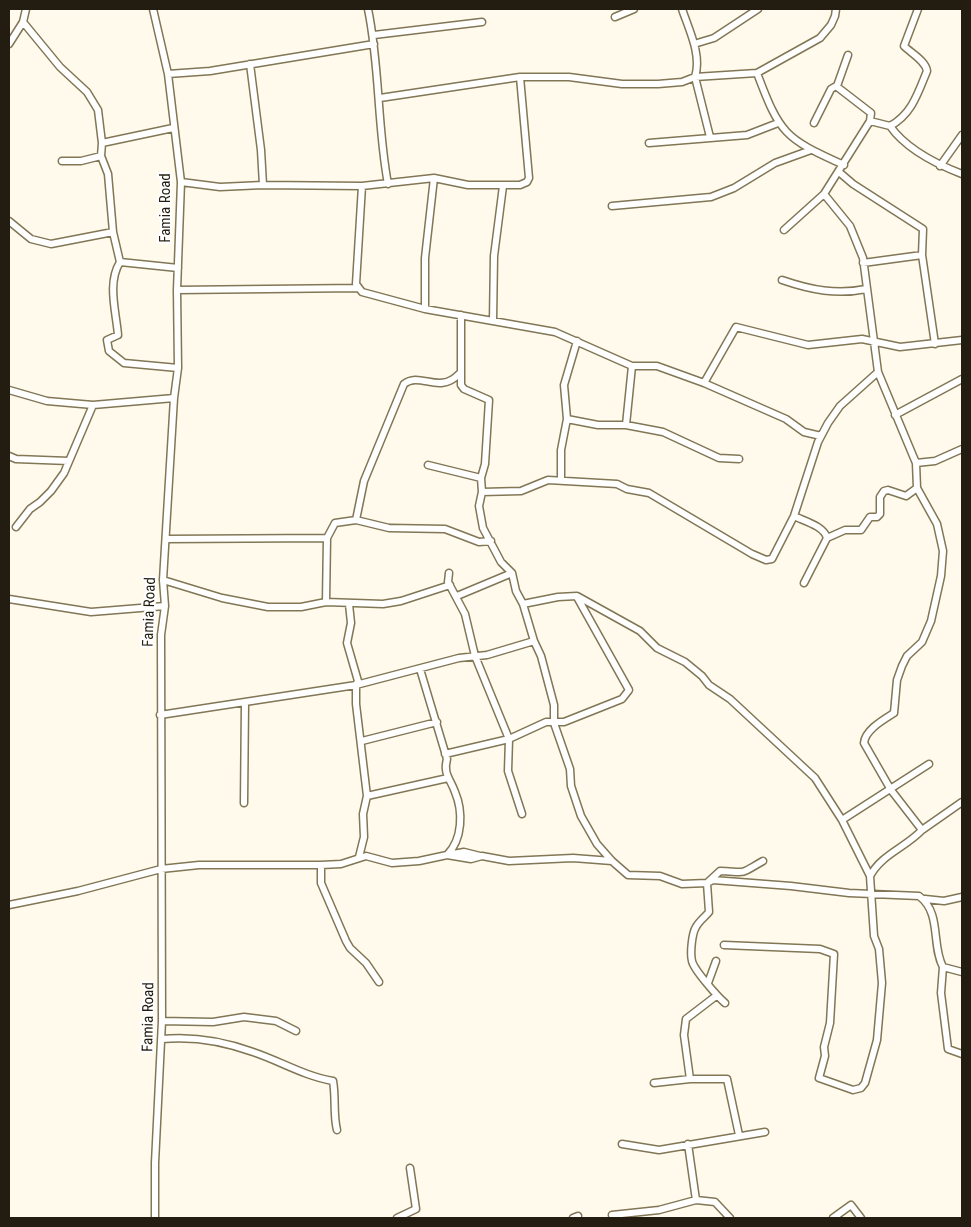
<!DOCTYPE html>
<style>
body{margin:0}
#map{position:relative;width:971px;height:1227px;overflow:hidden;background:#fffaeb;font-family:"Roboto Condensed",sans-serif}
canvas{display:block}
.frame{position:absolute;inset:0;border:10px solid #221d10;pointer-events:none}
</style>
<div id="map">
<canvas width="971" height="1227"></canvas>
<div class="frame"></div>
</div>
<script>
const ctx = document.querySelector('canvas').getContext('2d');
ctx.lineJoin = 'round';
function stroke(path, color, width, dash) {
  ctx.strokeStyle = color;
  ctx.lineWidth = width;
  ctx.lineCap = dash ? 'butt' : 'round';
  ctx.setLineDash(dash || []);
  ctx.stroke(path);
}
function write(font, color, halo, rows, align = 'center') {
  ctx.font = font + ' "Roboto Condensed",sans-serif';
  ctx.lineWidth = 4.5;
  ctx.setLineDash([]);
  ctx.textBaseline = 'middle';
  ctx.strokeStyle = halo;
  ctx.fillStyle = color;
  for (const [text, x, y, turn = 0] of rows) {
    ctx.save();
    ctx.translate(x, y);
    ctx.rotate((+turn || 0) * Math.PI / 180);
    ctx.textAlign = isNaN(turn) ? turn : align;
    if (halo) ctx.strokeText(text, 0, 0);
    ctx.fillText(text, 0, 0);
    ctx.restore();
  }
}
const minor = new Path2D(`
 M153,9L168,74L181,182L177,290L178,368L174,398L163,580L165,606L161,635L162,1021L155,1163V1218
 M368,9C380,67 377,126 388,184
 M682,9C689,30 702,55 695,77L710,137
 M615,17L634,9
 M23,22L60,67L87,92L98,110L102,143L101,156L108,174L113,232L120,262C107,283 116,311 118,335L107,340L109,351L124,363L178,368
 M374,35L482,22
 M9,44L23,22L26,9
 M694,44L714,38L758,9
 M250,64L261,150L263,185
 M757,73C780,134 784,138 844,165
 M168,74L210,71L374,44
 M837,86L848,55
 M380,98L520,77H569L622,84H658L682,82L695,77L757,73L820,38L831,25L835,16L836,9
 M870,121L890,126C906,149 936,164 962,174
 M890,126C912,114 918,93 927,71C926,61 911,53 904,46L918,9
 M102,143L173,128
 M649,143L747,135L778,123
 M62,161H81L101,156
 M940,166L962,135
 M839,172L853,184L923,229L922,255L935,344
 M181,182L220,187L263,185L362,186L434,178L468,185H520L527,182L529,178L520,77
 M362,186L356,284L362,292L425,309L555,332L632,366H657L704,383L786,419L804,432L821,436
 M824,194L850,226L863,258L878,372L916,463L917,488L937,524L943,551L941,576L931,621L922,642L907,656L902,666L897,680L894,713C883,720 865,730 864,743L891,790L922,830C905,848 882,854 870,876
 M612,206L711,197L734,188L775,163L811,150
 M9,221L31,239L51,244L113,232
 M784,230L824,194L870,121L871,113L836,86L831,89L814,123
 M120,262L178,268
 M863,263L922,255
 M782,280C811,290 837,295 866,289
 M177,290L358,288
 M425,309V258L434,178
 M461,315V385L464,389L489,400L485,464L481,478L482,492L479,506L483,528L501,562L512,573L516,591L523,604L534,641L541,656L554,705V723L570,769L571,786L581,816L597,844L612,861
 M493,321L494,256L503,186
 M704,383L736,327L808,345L862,339L900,347L962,340
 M9,390L47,401L93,405L174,398
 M895,415L962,379
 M567,419L598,425H626L632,366
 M626,425L663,432L719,458L739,459
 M9,456L16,459L69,461
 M916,463L935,461L962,449
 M428,465L481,478
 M561,480V450L567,419L564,385L577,341
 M482,492L521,491L548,480L617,484L627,489L649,493L752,554L766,560L772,559L794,516L818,442L828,423L840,406L878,372
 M794,516C804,521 824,526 827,538
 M356,520L364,481L404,384C420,371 439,395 459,374
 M16,527L30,509L40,502L51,491L64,473L93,405
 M166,539L327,538
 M449,573L448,582L465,614L475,656L509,739L508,771L522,814
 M163,580L222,598L268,607H301L326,602L383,604L401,601L450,585
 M804,583L827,538L845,530H861L870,517H877L880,514V497L884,491L888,490L906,496L917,488
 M457,596L512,573
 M9,599L91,612L165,606
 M326,602L327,538L335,523L356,520L389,528L445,529L479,542L491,541
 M349,604L351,623L347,643L358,681L356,685V704L367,796L363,814L364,837L359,857
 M523,604L558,597L577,596L640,631L657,648L685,662L702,676L709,685L730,699L815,778L842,820L870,876L874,936L879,949L882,983L877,1040L865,1083L861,1088L853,1090L819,1078L825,1056L824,1047L830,1023L834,954L820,949L724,945
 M420,669L447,759C443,774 450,778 455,792C463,811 463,839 447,855
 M160,715L356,685L459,658L487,655L534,641
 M362,741L437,722
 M445,754L509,739L546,722H564L622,699L629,690L577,597
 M367,796L448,778
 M244,803L245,703
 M842,820L929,764
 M922,830L962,802
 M448,855L464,852L480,856
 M321,865V883L346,941L350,948L366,963L379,982
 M925,899L944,901L962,897
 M9,905L78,891L161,869L199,865H321L341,864L366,856L392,863L419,861L447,855L471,859L482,856L509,861L573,858L612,861L628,875L660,876L682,884L707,883L713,880L791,886L849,893L919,896C942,913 931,945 943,967L962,972
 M943,967L941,993L948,1049L962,1054
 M708,983L716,961
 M725,1003C718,997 694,970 692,961C690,953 692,933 696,927C699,921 705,917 709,912L707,883L720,871C749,872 738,875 763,861
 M162,1021L213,1022L244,1017L276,1021L296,1031
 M162,1039C193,1036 223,1041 253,1052C280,1061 304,1076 333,1081C336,1098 333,1114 337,1130
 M690,1079L684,1035L686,1019L716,996
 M654,1083L690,1079H727L739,1135
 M622,1144L659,1150L765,1132
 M688,1144L696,1200
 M612,1215L659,1210L696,1200L715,1202L730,1218
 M397,1218L416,1209L410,1168
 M573,1218L578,1216
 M833,1218L851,1205L861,1218`);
const streetNames = [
 ["Famia Road",166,208,-90],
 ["Famia Road",150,612,-88],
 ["Famia Road",149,1017,-89]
];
stroke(minor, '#817655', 9);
stroke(minor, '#fff', 6);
write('15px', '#221d10', '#fff', streetNames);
</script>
